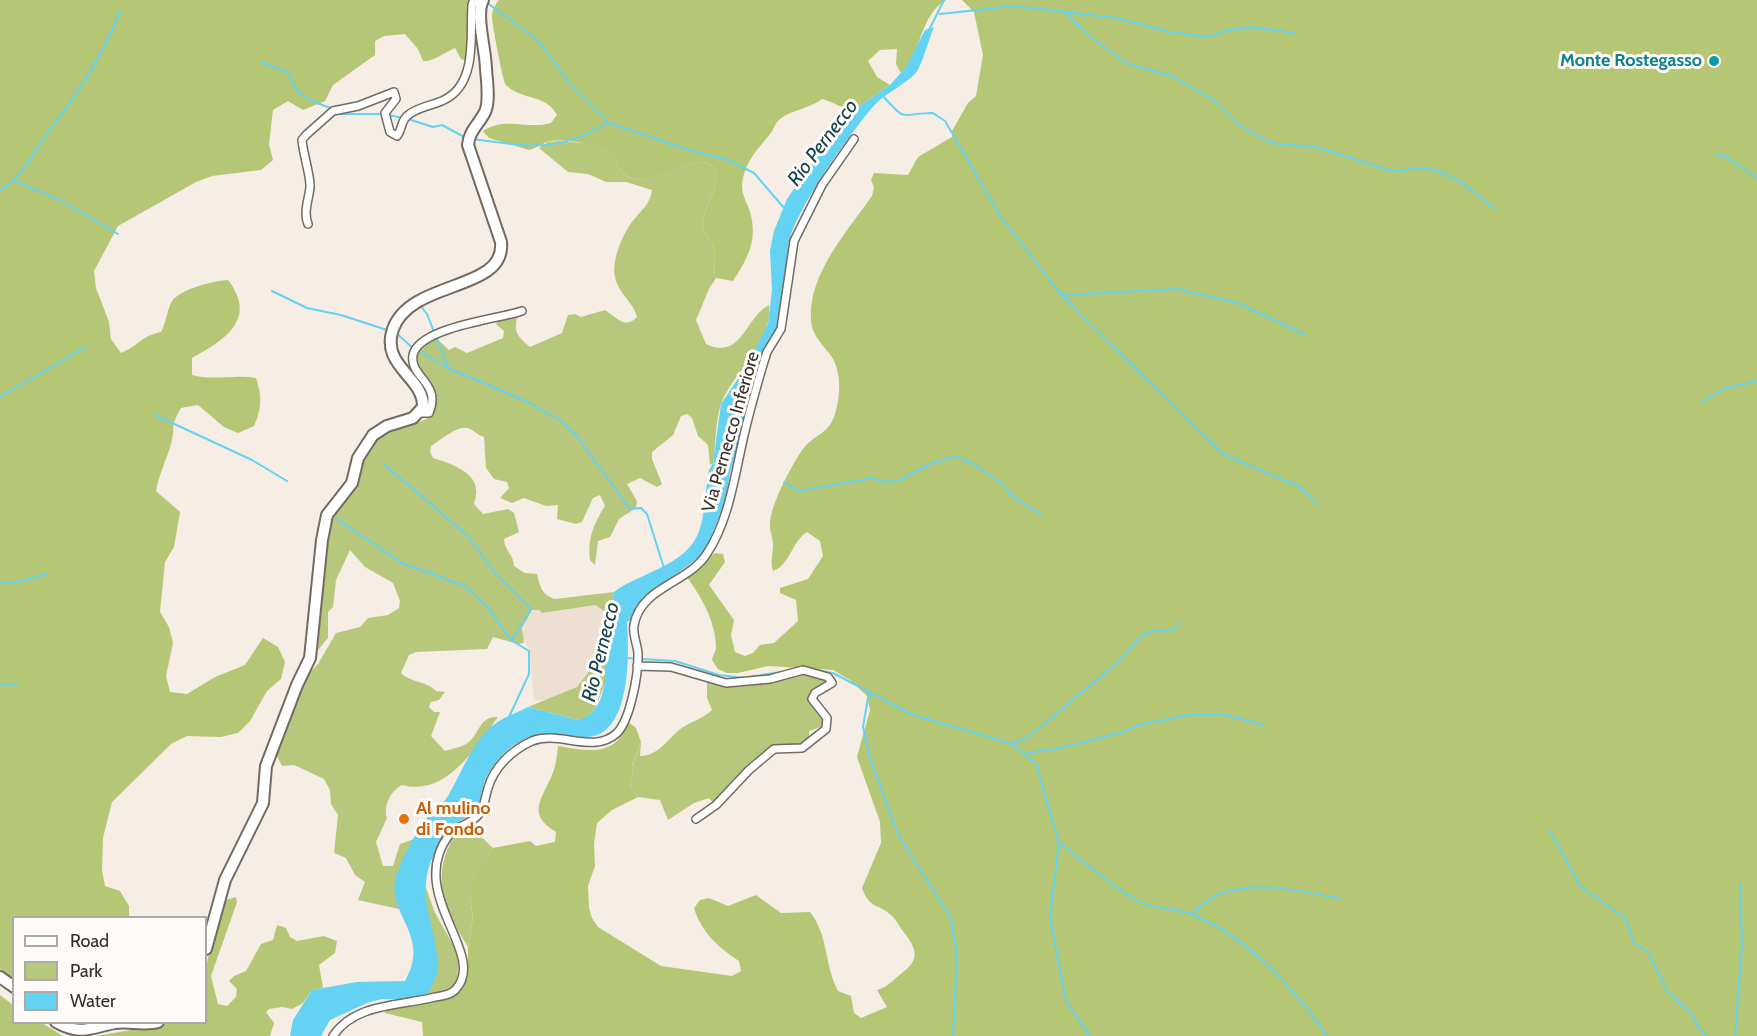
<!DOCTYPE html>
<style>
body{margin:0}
#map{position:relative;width:1757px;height:1036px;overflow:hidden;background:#f6ede5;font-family:Cabin,sans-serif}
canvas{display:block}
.legend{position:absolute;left:12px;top:916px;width:195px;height:108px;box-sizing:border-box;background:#fffbf8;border:2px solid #ada9a6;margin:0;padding:8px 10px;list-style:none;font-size:18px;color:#322f2c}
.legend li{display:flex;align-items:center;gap:12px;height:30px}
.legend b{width:30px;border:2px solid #ada9a6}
</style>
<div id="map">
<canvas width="1757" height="1036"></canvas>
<ul class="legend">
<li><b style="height:8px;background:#fff"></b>Road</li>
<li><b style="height:16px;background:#b7c87d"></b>Park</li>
<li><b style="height:16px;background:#64d2f2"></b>Water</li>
</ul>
</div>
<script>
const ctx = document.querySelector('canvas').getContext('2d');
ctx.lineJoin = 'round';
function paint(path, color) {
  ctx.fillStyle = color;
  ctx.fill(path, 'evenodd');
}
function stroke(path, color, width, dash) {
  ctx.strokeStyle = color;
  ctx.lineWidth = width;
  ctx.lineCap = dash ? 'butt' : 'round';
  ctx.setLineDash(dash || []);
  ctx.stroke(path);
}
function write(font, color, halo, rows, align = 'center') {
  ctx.font = font + ' Cabin,sans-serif';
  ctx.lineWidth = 6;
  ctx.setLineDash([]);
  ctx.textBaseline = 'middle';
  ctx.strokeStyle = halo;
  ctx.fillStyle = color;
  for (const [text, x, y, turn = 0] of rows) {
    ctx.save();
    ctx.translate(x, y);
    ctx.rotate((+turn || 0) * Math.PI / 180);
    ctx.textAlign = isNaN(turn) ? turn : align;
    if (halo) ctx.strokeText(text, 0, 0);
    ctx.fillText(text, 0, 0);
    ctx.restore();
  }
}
const built = new Path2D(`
 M596,605L607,614L609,619L605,645L597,661L577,687L554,698L538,701L534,699L529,650L522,635L528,613L537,609L542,613Z`);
const green = new Path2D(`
 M558,141L594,144L613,151C616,157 618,168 622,172C646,196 689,152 710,164C729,176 704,204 703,222C703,234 710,238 714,247C717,256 712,268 716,278L709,289L696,320L706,344C742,361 745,317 769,305C773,345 734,370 721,404C715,421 716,445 713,463L710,465L708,445L698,436L692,418L687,414L681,416L673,435L652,452V459L662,484L657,487L640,478L627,484L637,501L636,508L619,519L610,537L598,541L595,565L590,560C587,539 594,523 605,506L600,495L593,498L582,522L576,524L557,519L558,505L546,506L524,498L512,503L500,498L509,488L507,482L494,479L486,468L484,437C477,435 473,429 467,428C458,425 439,441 431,446L430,452L433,458C446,462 476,471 476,490C477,494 475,499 474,504L483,514L508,509L514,513L519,532L504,539C504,550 514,555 514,566L525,573L537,574C540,587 542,595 555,599L614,592L609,619L607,614L596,605L542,613L539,610H532L522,628L524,643L518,644L493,637L487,649L416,652L409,655L401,673C411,683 427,681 436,691L445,692L439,700L431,702L429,707L434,712H440L431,736L445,751C454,748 465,747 471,740C480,730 481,716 498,717C476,747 447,797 402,785C391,791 383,805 387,818L376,842L383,866H393L400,844L414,839L395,882L399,909L358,900L365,882L355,875L346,858L334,853L338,815L331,804L330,790L324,779L294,765L282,766L276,754L307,675L318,664L336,633L360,627L368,618L388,615L399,608L400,601L393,583L365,567L350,550L336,580L333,607L328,612V638L318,650C321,609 318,561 332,521C336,508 350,500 355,487C363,469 362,452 378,438C394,424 416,427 433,415C445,387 416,377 417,354L435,337L449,350L455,347L467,353L503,338L504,331L496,324L499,320L518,314C513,332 517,336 530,347L562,333L568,315L575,314L581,317L605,310C616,317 625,330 637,317C634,303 618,293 615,277C611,260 624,230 636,217C644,208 650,203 652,190L626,182H606L588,174L568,172L539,148L548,142Z
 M606,638L607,678L595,709L587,717L578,720L528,707L577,687L597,661Z
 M801,671L826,678L829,682L810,701L826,725L809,731V740L800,745L773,747L715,805L709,798L694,803L668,820L660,800L638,797L630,787L633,774L632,766L641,742L640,756C658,756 667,740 679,730C689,722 703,719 712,710L707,698V682C739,689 769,681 801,671Z
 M472,828L493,848L477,877L470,898L473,917L468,947C443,907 430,877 455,834Z
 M425,885L435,913L459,955L457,981L453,987L416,999L432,933L425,897Z`);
const forest = new Path2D(`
 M0,0H474L467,61L461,59L455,48C445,52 433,62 423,61L418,49L405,34L384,36L375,41V55L333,85L325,101L303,110L288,101L273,110L269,144L273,160L261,170L212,176L196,182L118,226L94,271L96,288L109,322L111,339L121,353C140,345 141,336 161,332C166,323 168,307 172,301C181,289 212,281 228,280C258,319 225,340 192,358V375C213,381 234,374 256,378C262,396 262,408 254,426L238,433L224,427L198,405L181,408C169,428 176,427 171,444C166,461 159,474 156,491L180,512L174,547L165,562L160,612L169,627L173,643L166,676L170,692L187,694L215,677L245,665L263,638L278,647L285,662L281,679L267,691L250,721L238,733L221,737L187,736L171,744L112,802L103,838L102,871L105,886L120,891L129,906V917L14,918L13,980L0,969Z
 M499,0H946C920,15 922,52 901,73L896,64L897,49L880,50L868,61L877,77L890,85L854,110C840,108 834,102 822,99C809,109 786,111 777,122C774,126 773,131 770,134C757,150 744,163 742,185C742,196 747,202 750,212C758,240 748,258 733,281L716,278C712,268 717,257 714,247C710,238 703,234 703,222C704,204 729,176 710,164C689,152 647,196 622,172C618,168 616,157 613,152C600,145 567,139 551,141C544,142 537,148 529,150L489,138L483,131C505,116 527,130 551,123L557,115C545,93 522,101 506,85C503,83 492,23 492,17C492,10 495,5 499,0Z
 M962,0H1757V1036H423L422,1022L385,1013L386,1008L432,1002L460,991L468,969V947L473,917L470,898L473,881L493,848L530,841L536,846L555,842L556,832C526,814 542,799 552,775C556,765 557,756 558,746C590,751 615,758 628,722L636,728L641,742L632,765L633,774L630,787L638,797L612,810L597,823L594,844L595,866L588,886L589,908L592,918L598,927L661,966L732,976L741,971L739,961C719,948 701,932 694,908L700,900L709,898L728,906L756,895L781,913L810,912C829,936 824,964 838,991L851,996L854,1013L861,1018L887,1007L877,990C888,987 894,979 903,972C922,958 915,946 902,930C899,926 896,919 891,915C878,903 870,910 862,888L881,843L880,822L857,757L870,710L867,696L850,680L833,670L768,666L738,673H727L718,669L712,660C713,655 716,652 716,646C715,620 701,596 686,576L715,553L723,554L725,562L709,585L734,620L731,635L735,652L745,656L753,653L760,645L774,643L798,621L796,600L780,593V588L808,579L823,556L820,541L807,532C792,541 790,565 773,571C770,562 773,554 773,545C773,537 769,530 770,523C771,504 792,464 803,449C812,436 828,434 834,417C840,401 842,375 833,359C825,346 812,337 811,320C808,274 847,232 872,196L874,187L871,180L874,173L908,175L918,157L952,137V131L968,103L976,96L983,55L974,12Z
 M236,897L237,902L211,976L218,1004L227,1006L236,997L237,989L229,981L234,976L246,971L261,944L273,940L277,925L286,928L290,937L297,941L324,936L337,941L335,953L319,965L323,988L312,990L303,1003L292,1009L282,1007L269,1009L266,1012L274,1023L270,1036H96L172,1023L206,1022V967L217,920L226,900Z
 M0,995L13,1005L14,1022L42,1023L63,1036H0Z`);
const water = new Path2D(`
 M934,27C929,39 922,66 915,74C902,87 883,94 871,109C853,130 779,230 789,255L779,329L757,372L730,473L725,502L708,545L697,559L644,597L632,619L627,622C629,651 632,734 588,737C564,738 544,728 521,741C506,748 492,765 485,780C481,790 482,802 475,810C467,819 453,823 446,832C441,837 439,846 435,852C413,895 437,924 438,967C438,975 432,985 429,992L416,999H382L367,1003L330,1020L321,1036H290L293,1020L312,990L357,982L405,981C431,937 389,916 395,881C398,867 416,830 426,819C433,811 443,805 448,796C460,776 473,741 492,726C502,718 516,713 528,707L578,720C611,711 606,664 606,638C606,623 611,607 614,592C627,582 642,577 656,570C710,545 700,523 709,470L713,463L721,404L749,362L768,324L772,290L770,251L774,231L787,199L826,143L854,110L890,85L906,67L925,30Z`);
const stream = new Path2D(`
 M486,2L539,41L570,84L609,123L692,151L728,160L754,173L785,209
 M1065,12L1093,39L1126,63L1172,76L1215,101L1238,124L1271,143L1317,147L1392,171L1423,168L1439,171L1461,182L1495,209
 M940,14L1014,6L1117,18L1170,32L1209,37L1225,31L1250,27L1295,33
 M929,30L944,0
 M261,62L287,72L298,92L312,101L333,109
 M883,96C908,124 899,113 933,113L945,121L1001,217L1058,291L1086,320L1223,454L1300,487L1319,505
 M338,112L341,114H382
 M388,115L403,118
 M408,119L433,127L442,125L466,138
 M472,139C529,146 555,154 608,123
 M1716,154L1728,158L1757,178
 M15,181L58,199L118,234
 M0,190C23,176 32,155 47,134C78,93 101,58 121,10
 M272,291L307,308L341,315L390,331
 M1063,295L1176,289L1238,303L1304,334
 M419,304L427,314L448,367
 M396,333L414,349
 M419,351L448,368L530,403L561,421L576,435L630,509L641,508L647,514L664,568
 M0,397L87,346
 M1701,402L1726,388L1757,381
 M155,415L252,460L287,481
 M385,465L467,535L496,574L531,609L512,640
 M784,482L799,491L872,478L884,482L898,481L930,464L955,456L974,464L1001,483L1015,498L1041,514
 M337,519L402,563L465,586L487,606L511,640L529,651V674L509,717
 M0,582L13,583L47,574
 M626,658L675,661L719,675L744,678L792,670
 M806,668L833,673L911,714L1012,744L1036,764L1059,843L1050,918L1066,1001L1090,1036
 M0,684L17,685
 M869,692L863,727L870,759L899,836L951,918L957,955L953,1036
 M1012,744L1026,738L1049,720L1119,661L1141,636L1152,631L1173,630L1180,623
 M1026,753L1056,749L1123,732L1138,725L1189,715H1226L1264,725
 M1550,831L1581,887L1625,918L1634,943L1649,953L1667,991L1692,1014L1699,1029L1707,1036
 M1059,843C1084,861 1109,884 1136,900C1152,909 1176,908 1193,915C1247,936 1295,989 1327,1036
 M1192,913C1200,907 1209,898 1219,894C1257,880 1302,891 1341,899
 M1735,1036L1742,944L1740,884`);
const street = new Path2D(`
 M308,224C303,212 309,199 310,187C311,178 303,153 302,140L306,135L333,111L358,106L394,92L396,99L385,113L390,132L397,136C402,130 401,121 407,116C419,105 437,106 449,97C477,79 470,33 472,5L473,2L481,3
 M421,413H429C442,383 409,377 413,355C419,327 499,319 522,311
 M637,666L671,667L726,683L770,679L803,670L828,677L832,683L815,693L812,699L827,718L826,729L802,748L774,749L749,770L716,805L696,819
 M333,1036C355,1003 400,1006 435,997C442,996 451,995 456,989C488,953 405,894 449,835C457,825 471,825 479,814C485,806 485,797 488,788C494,767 512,750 532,741C560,730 593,755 617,733C630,720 638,676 638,657C639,647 632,636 634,625C641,587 686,584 706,555C730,520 735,472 745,431C750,410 756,389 762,368L767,352L781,329L794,241L822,185L854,139`);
const secondary = new Path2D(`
 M206,949L225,880L263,803L266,766L297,685L310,658L322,540L327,515L352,483L358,458L373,435L387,426L413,418L423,407C424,377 380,366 393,329C411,279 506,292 501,242L468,145C469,131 479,124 485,112C490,101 487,82 486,69C486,51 475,14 483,0
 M0,977L14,987
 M56,1022C81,1036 89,1028 115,1023C129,1021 144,1026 158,1022`);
const markers = [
 [1714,61,6,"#0f9aa8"],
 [404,819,6,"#e8710a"]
];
const cultureNames = [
 ["Monte Rostegasso",1702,61]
];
const streetNames = [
 ["Via Pernecco Inferiore",731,432,-74]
];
const foodNames = [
 ["Al mulino",416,809],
 ["di Fondo",416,830]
];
const waterNames = [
 ["Rio Pernecco",823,143,-53],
 ["Rio Pernecco",601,652,-76]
];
paint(built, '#eddfd2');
paint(green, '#b7c87d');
paint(forest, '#b5c774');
paint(water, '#64d2f2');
stroke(stream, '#64d2f2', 2);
stroke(street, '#726a63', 10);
stroke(secondary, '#726a63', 14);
stroke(street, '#fff', 7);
stroke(secondary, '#fff', 10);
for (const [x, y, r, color] of markers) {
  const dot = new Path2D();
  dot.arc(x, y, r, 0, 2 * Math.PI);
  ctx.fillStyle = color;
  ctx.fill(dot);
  stroke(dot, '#fffbf8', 2);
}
write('bold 18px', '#0d838f', '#fffbf8', cultureNames, 'right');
write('18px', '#322f2c', '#fffbf8', streetNames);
write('bold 18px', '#c56008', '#fffbf8', foodNames, 'left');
write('italic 20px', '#0f414e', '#fffbf8', waterNames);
</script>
